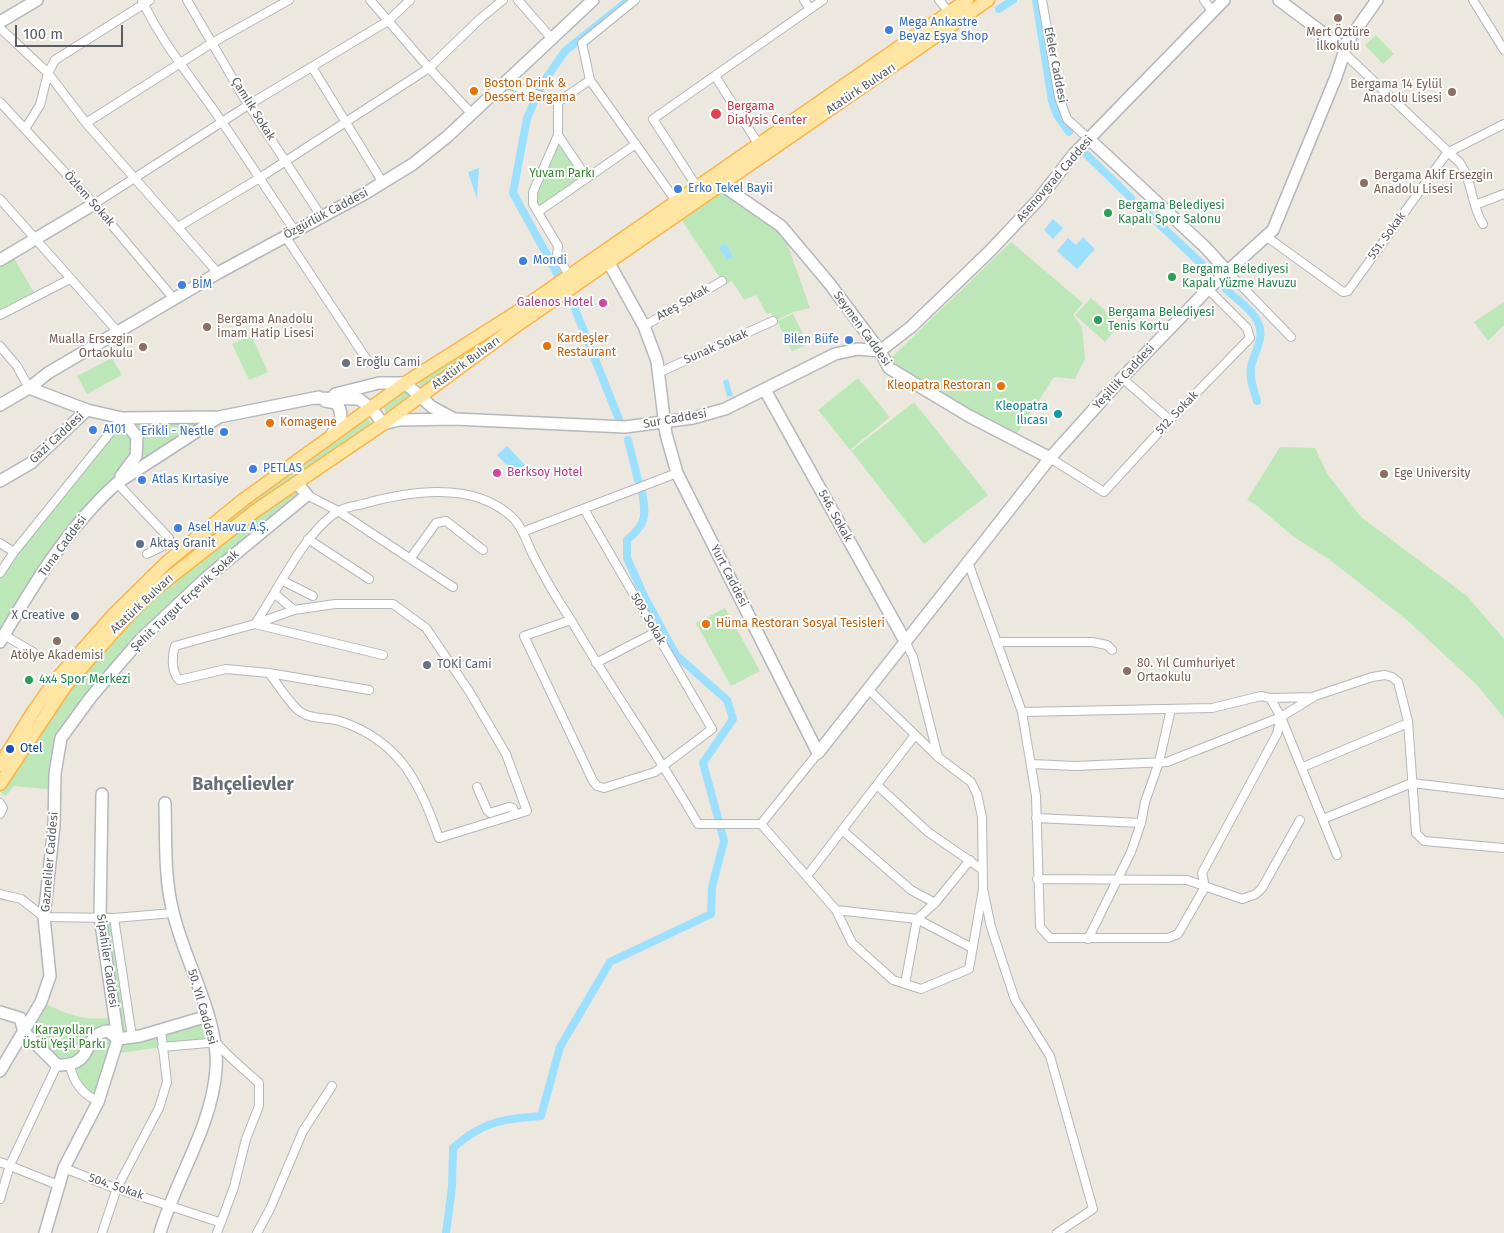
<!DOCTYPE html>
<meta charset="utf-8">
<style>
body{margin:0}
#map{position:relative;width:1504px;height:1233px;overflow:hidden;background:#ede8df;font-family:"Fira Sans",sans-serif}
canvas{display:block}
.scale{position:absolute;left:15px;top:25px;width:108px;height:22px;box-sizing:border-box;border:2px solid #585d62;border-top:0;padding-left:6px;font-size:15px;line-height:18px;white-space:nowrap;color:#585d62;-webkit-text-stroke:4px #fff;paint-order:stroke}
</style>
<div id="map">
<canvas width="1504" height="1233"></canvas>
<div class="scale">100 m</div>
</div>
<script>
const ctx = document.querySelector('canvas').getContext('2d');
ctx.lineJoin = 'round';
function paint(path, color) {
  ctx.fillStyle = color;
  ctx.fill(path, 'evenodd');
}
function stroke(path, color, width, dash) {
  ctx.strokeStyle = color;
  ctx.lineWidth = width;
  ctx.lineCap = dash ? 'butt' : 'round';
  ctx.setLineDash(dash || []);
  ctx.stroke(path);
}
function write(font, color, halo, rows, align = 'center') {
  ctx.font = font + ' "Fira Sans",sans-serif';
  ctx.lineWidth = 4;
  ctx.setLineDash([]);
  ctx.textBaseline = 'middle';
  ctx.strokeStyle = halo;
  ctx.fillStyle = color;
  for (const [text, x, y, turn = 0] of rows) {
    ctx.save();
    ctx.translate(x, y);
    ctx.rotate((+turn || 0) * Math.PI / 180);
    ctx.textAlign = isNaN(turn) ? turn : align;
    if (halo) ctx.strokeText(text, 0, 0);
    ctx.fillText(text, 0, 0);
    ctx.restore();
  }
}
const green = new Path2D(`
 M1376,35L1394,54L1383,64L1365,45Z
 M558,135L587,178L538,212L533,192Z
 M722,185L781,226L810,308L793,312L775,321L771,313L767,314L756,295L744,300L732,281L725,285L678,215Z
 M1011,242L1083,303L1073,315L1082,327L1085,359L1075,379L1054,377L1016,435L970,411L891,364V358Z
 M11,253L36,296L0,315V260Z
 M1091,298L1120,324L1105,342L1075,315Z
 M1504,302V325L1488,341L1474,322Z
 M793,314L808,344L792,351L777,321Z
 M517,317L423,390L418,383Z
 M251,335L268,372L249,380L232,344Z
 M112,358L122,375L87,394L77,376Z
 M858,378L890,417L850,450L818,410Z
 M405,392L411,397L389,414L385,412L384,407Z
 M914,402L988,495L924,544L851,451Z
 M219,417L104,495L0,638V573L122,418Z
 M367,418L372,425L183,560L180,557L247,505Z
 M1280,447L1315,448L1328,475L1361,517L1467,596L1504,639V718L1478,686L1407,620L1330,560L1294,537L1256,505L1247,500Z
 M297,483L307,495L140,640L61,738L56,790L14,786L6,796L0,792V784L7,771L127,617Z
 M725,608L760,671L731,686L696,623Z
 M100,917L114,918L132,1037L208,1016L214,1043L162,1047L114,1054L98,1102L85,1094L70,1066L57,1065L24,1032L41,1002C70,1015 83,1022 115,1017Z`);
const water = new Path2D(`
 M479,168L477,197V199L468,172Z
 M1053,219L1063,228L1053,239L1044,230Z
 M1083,237L1095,249L1077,269L1057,251L1068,238L1076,245Z
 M726,243L733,257L727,260L719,247Z
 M728,379L733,396L727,397L723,381Z
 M507,446L525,465L515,474L497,455Z`);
const canal = new Path2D(`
 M1036,0L1052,101L1057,115L1069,132
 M999,9L1013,0
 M1087,155L1131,198
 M1138,204L1207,269
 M558,275L513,193L527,118L542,84L565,51L629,0
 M1226,289C1234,297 1244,304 1252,313C1269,334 1256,346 1251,367C1249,379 1254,390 1257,401
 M573,304L620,422
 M628,440L638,480
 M642,491C646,516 647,523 627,540V558L644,596L676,655L727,700L733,719L703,763L718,818
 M446,1233L452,1187L453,1148C483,1121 503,1119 541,1116L560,1047L610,962L711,914L712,887L724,841L721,830`);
const street = new Path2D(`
 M142,0C162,44 195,82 222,122C247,158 270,195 295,231
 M187,0L244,98L321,216
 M518,0L552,39
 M804,0L810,9
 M939,0L949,12
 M1042,0L1059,97L1067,119L1089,139
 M1204,0L1212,11
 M1473,0L1504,50
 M0,28L48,73L86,123L218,273
 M1344,53L1460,163C1473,182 1471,206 1483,224
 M312,67L383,183
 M715,76L759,145
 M590,80L582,43L635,0
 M505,83L558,102V135L533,192V204L558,246L557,255L569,275
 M0,102L94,204L174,299
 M558,102L590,80L676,201
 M472,114L429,68L481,18L503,0
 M86,123L212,43L289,0
 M25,129L40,105L48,73L55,60L150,0
 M558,135L587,178
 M697,187L653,119L823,0
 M0,199L118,332
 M94,204L250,104L388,21L410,0
 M1475,205L1504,194
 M538,212L636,144
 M178,227L258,179L429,68L370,0
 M285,236L369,363
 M1267,237L1343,292L1348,291L1447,153L1504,124
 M1227,271L1291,337
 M0,315L70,279
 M644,326L722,281
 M0,346L17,366L29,388
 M660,372L773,321
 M1122,378L1170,420
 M1050,458L1104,492L1170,420L1244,344L1250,338L1247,328L1208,289
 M117,483L169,538L163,546L147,554
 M307,495L338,511L453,587
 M525,531L677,473
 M308,539L369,579
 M0,543L14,552
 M410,559L436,523L446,521L483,550
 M968,562L1022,712L1036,796L1040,927L1050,938H1168L1178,934L1205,887L1202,873L1277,734L1281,717L1270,698L1261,696L1212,708L1022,712
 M0,573L14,552L122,418
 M283,581L313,596
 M275,594L294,610
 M571,620C611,689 658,754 698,824H761L836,910L852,943L893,980L921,989L969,969L983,889
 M255,624C278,590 304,533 337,512C344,507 355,506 363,504C409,491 475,480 514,519C524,530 526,541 533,555C544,577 557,599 571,620L524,636L593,781L597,786L604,788L655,772L712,729L584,509
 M255,624L383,655
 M4,635L33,652
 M905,641L913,657L938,757
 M997,642H1092L1107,645L1112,650
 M596,663L656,632
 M269,673C278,684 286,699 297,709C308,720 326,717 340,721C400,741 420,783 439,838L527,811L506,754L469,691L426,628L393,604H335L294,610L255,624L175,646C172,656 171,671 179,680L226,669L269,673L369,690
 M868,689L938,757L971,782L977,794L982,817L983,889L991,927L1015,1000L1050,1056L1093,1209L1057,1233
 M1270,698L1313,697
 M1281,717L1337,855
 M1032,764L1075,766L1167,762L1281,717L1315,696L1372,677L1385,675L1392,677L1398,682L1408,721L1416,833L1424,841L1504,848
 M1303,767L1408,723
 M877,785L928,832L983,870
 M477,787L487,810L490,813L509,807L513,808L515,815
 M0,803L3,808L0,814
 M1036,818L1141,823
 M1323,819L1412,783L1504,794
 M761,824L818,753
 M842,830L911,890L935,903
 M807,876L915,735
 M1037,879L1187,880L1242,899L1256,894L1262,888L1300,820
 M0,894L21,899L44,917L114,918L173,913
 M836,910L917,919L972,948
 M114,918L132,1037
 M1088,939L1131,852L1141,823L1145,802L1159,762L1171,709
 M905,984L917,919L935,903L970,860
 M215,1041C228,1057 244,1069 259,1083V1106L246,1139L234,1187L217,1233
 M162,1047L208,1043
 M70,1066C73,1079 80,1091 92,1098
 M0,1162L58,1185
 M64,1168L112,1187L219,1222
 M0,1199L10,1165L57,1065
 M102,1233L117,1188L159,1108L167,1082L161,1031
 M257,1233L270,1209L303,1131L332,1086`);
const secondary = new Path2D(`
 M1279,0L1343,48
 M0,22L37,0
 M1089,139L1205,247L1227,271
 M722,185L781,226L829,283L880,351L889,368L969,416L1050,458
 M0,260L94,204
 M609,263L644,326L657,361L666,434L677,473L818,753L1050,458L1122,378L1208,289L1273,230L1336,77L1344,53L1343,48L1377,0
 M880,351L911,327L990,251L1038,200L1074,154L1224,0
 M29,388L87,410L122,418L219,417L319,397
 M765,390L905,641
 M335,394L379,383H405L432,407L454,419
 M314,398L359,399L372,409L383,424L399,420L455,419L625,427L693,418L725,409L835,354L858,349L880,351
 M325,401L336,403C345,414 340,424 332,434
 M0,405L29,388L48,373L218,273L364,194L413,164L448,136L593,0
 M121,476L136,456L137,437L122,418
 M0,481L31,463L87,410
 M0,642C33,585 68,527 117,483L219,417
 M0,1012L20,1018L24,1032L57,1065C97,1067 80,1034 108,1031L118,1039L140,1036L208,1016
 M0,1071L41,1002L50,976L44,917L54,826L55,773L61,738L91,697L140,640L206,578L307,495L297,483
 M45,1233L64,1168L98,1102L118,1039L100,917L102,794
 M160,1233C176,1178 212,1127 216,1069C220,1021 184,960 173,912C164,877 166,840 165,803`);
const primary = new Path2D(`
 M0,765L33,712L55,681L115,613L167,562L243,500L405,383L520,310L967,0
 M0,784L66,685L127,617L154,590L255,511L383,424L516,326L988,0`);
const markers = [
 [1338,18,5,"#8d6e63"],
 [889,30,5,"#3f7fe0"],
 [474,91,5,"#e8710a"],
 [1452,92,5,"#8d6e63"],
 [716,114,6,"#e0444e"],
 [1364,183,5,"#8d6e63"],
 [678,189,5,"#3f7fe0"],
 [1108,213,5,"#2e9e5b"],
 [523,261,5,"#3f7fe0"],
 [1172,277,5,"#2e9e5b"],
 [182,285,5,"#3f7fe0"],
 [603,303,5,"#d1479c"],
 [1098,320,5,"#2e9e5b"],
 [207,327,5,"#8d6e63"],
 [849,340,5,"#3f7fe0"],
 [547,346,5,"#e8710a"],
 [143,347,5,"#8d6e63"],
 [346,363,5,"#6b7280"],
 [1001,386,5,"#e8710a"],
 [1058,414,5,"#0f9aa8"],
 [270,423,5,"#e8710a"],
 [93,430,5,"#3f7fe0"],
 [224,432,5,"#3f7fe0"],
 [253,469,5,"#3f7fe0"],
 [497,473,5,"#d1479c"],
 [1384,474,5,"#8d6e63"],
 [142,480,5,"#3f7fe0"],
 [178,528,5,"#3f7fe0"],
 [140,544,5,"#5c6f8a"],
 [75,616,5,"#5c6f8a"],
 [706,624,5,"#e8710a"],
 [57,641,5,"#8d6e63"],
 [427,665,5,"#6b7280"],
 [1127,671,5,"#8d6e63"],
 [29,680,5,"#2e9e5b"],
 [10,749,5,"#1a4fb4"]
];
const shopNames = [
 ["Mega Ankastre",899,23],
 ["Beyaz Eşya Shop",899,37],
 ["Erko Tekel Bayii",688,189],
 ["Mondi",533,261],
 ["BİM",192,285],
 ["Bilen Büfe",839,340,"right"],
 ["A101",103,430],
 ["Erikli - Nestle",214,432,"right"],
 ["PETLAS",263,469],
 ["Atlas Kırtasiye",152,480],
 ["Asel Havuz A.Ş.",188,528]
];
const educationNames = [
 ["Mert Öztüre",1338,33,"center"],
 ["İlkokulu",1338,47,"center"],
 ["Bergama 14 Eylül",1442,85,"right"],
 ["Anadolu Lisesi",1442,99,"right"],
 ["Bergama Akif Ersezgin",1374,176],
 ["Anadolu Lisesi",1374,190],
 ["Bergama Anadolu",217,320],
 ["İmam Hatip Lisesi",217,334],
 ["Mualla Ersezgin",133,340,"right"],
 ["Ortaokulu",133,354,"right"],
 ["Ege University",1394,474],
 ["Atölye Akademisi",57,656,"center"],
 ["80. Yıl Cumhuriyet",1137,664],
 ["Ortaokulu",1137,678]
];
const streetNames = [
 ["Efeler Caddesi",1055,65,79],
 ["Atatürk Bulvarı",861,89,-34],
 ["Çamlık Sokak",253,109,58],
 ["Asenovgrad Caddesi",1055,179,-49],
 ["Özlem Sokak",89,199,48],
 ["Özgürlük Caddesi",326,214,-28],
 ["551. Sokak",1387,236,-54],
 ["Ateş Sokak",683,303,-30],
 ["Seymen Caddesi",862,329,54],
 ["Sunak Sokak",716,347,-24],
 ["Atatürk Bulvarı",466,363,-36],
 ["Yeşillik Caddesi",1124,377,-47],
 ["512. Sokak",1177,413,-46],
 ["Sur Caddesi",675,419,-10],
 ["Gazi Caddesi",57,438,-43],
 ["546. Sokak",835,516,61],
 ["Tuna Caddesi",63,546,-54],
 ["Yurt Caddesi",729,576,63],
 ["Şehit Turgut Erçevik Sokak",185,601,-43],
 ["Atatürk Bulvarı",142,604,-43],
 ["509. Sokak",648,619,60],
 ["Gazneliler Caddesi",50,862,-85],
 ["Sipahiler Caddesi",107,961,82],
 ["50. Yıl Caddesi",202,1007,74],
 ["504. Sokak",116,1187,19]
];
const foodNames = [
 ["Boston Drink &",484,84],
 ["Dessert Bergama",484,98],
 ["Kardeşler",557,339],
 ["Restaurant",557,353],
 ["Kleopatra Restoran",991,386,"right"],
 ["Komagene",280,423],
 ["Hüma Restoran Sosyal Tesisleri",716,624]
];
const healthNames = [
 ["Bergama",727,107],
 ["Dialysis Center",727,121]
];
const parkNames = [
 ["Yuvam Parkı",562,174],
 ["Karayolları",64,1031],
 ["Üstü Yeşil Parkı",64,1045]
];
const leisureNames = [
 ["Bergama Belediyesi",1118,206],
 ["Kapalı Spor Salonu",1118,220],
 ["Bergama Belediyesi",1182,270],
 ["Kapalı Yüzme Havuzu",1182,284],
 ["Bergama Belediyesi",1108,313],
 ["Tenis Kortu",1108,327],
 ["4x4 Spor Merkezi",39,680]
];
const hotelNames = [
 ["Galenos Hotel",593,303],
 ["Berksoy Hotel",507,473,"left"]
];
const worshipNames = [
 ["Eroğlu Cami",356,363],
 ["TOKİ Cami",437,665]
];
const cultureNames = [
 ["Kleopatra",1048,407],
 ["Ilıcası",1048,421]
];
const serviceNames = [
 ["Aktaş Granit",150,544],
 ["X Creative",65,616,"right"]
];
const transitNames = [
 ["Otel",20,749]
];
const districtNames = [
 ["Bahçelievler",243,785]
];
paint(green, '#bee7b9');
paint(water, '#9ddfff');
stroke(canal, '#9ddfff', 8);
stroke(street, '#b2b7bb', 10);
stroke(secondary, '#b3b8be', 14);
stroke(primary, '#fbb549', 15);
stroke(street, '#fff', 8);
stroke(secondary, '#fff', 11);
stroke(primary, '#ffe5a2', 12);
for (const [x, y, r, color] of markers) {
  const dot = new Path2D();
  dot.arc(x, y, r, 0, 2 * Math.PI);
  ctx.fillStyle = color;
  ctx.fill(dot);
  stroke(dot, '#fff', 2);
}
write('12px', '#366cbe', '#fff', shopNames, 'left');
write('12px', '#785e54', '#fff', educationNames, 'left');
write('12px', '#585d62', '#fff', streetNames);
write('12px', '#c56008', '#fff', foodNames, 'left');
write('12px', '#be3a42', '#fff', healthNames, 'left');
write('12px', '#33842e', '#fff', parkNames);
write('12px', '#27864d', '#fff', leisureNames, 'left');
write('12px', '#b23c85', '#fff', hotelNames, 'right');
write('12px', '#5b616d', '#fff', worshipNames, 'left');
write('12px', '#0d838f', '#fff', cultureNames, 'right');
write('12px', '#4e5e75', '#fff', serviceNames, 'left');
write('12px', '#164399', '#fff', transitNames, 'left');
write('bold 18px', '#696f74', '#fff', districtNames);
</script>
